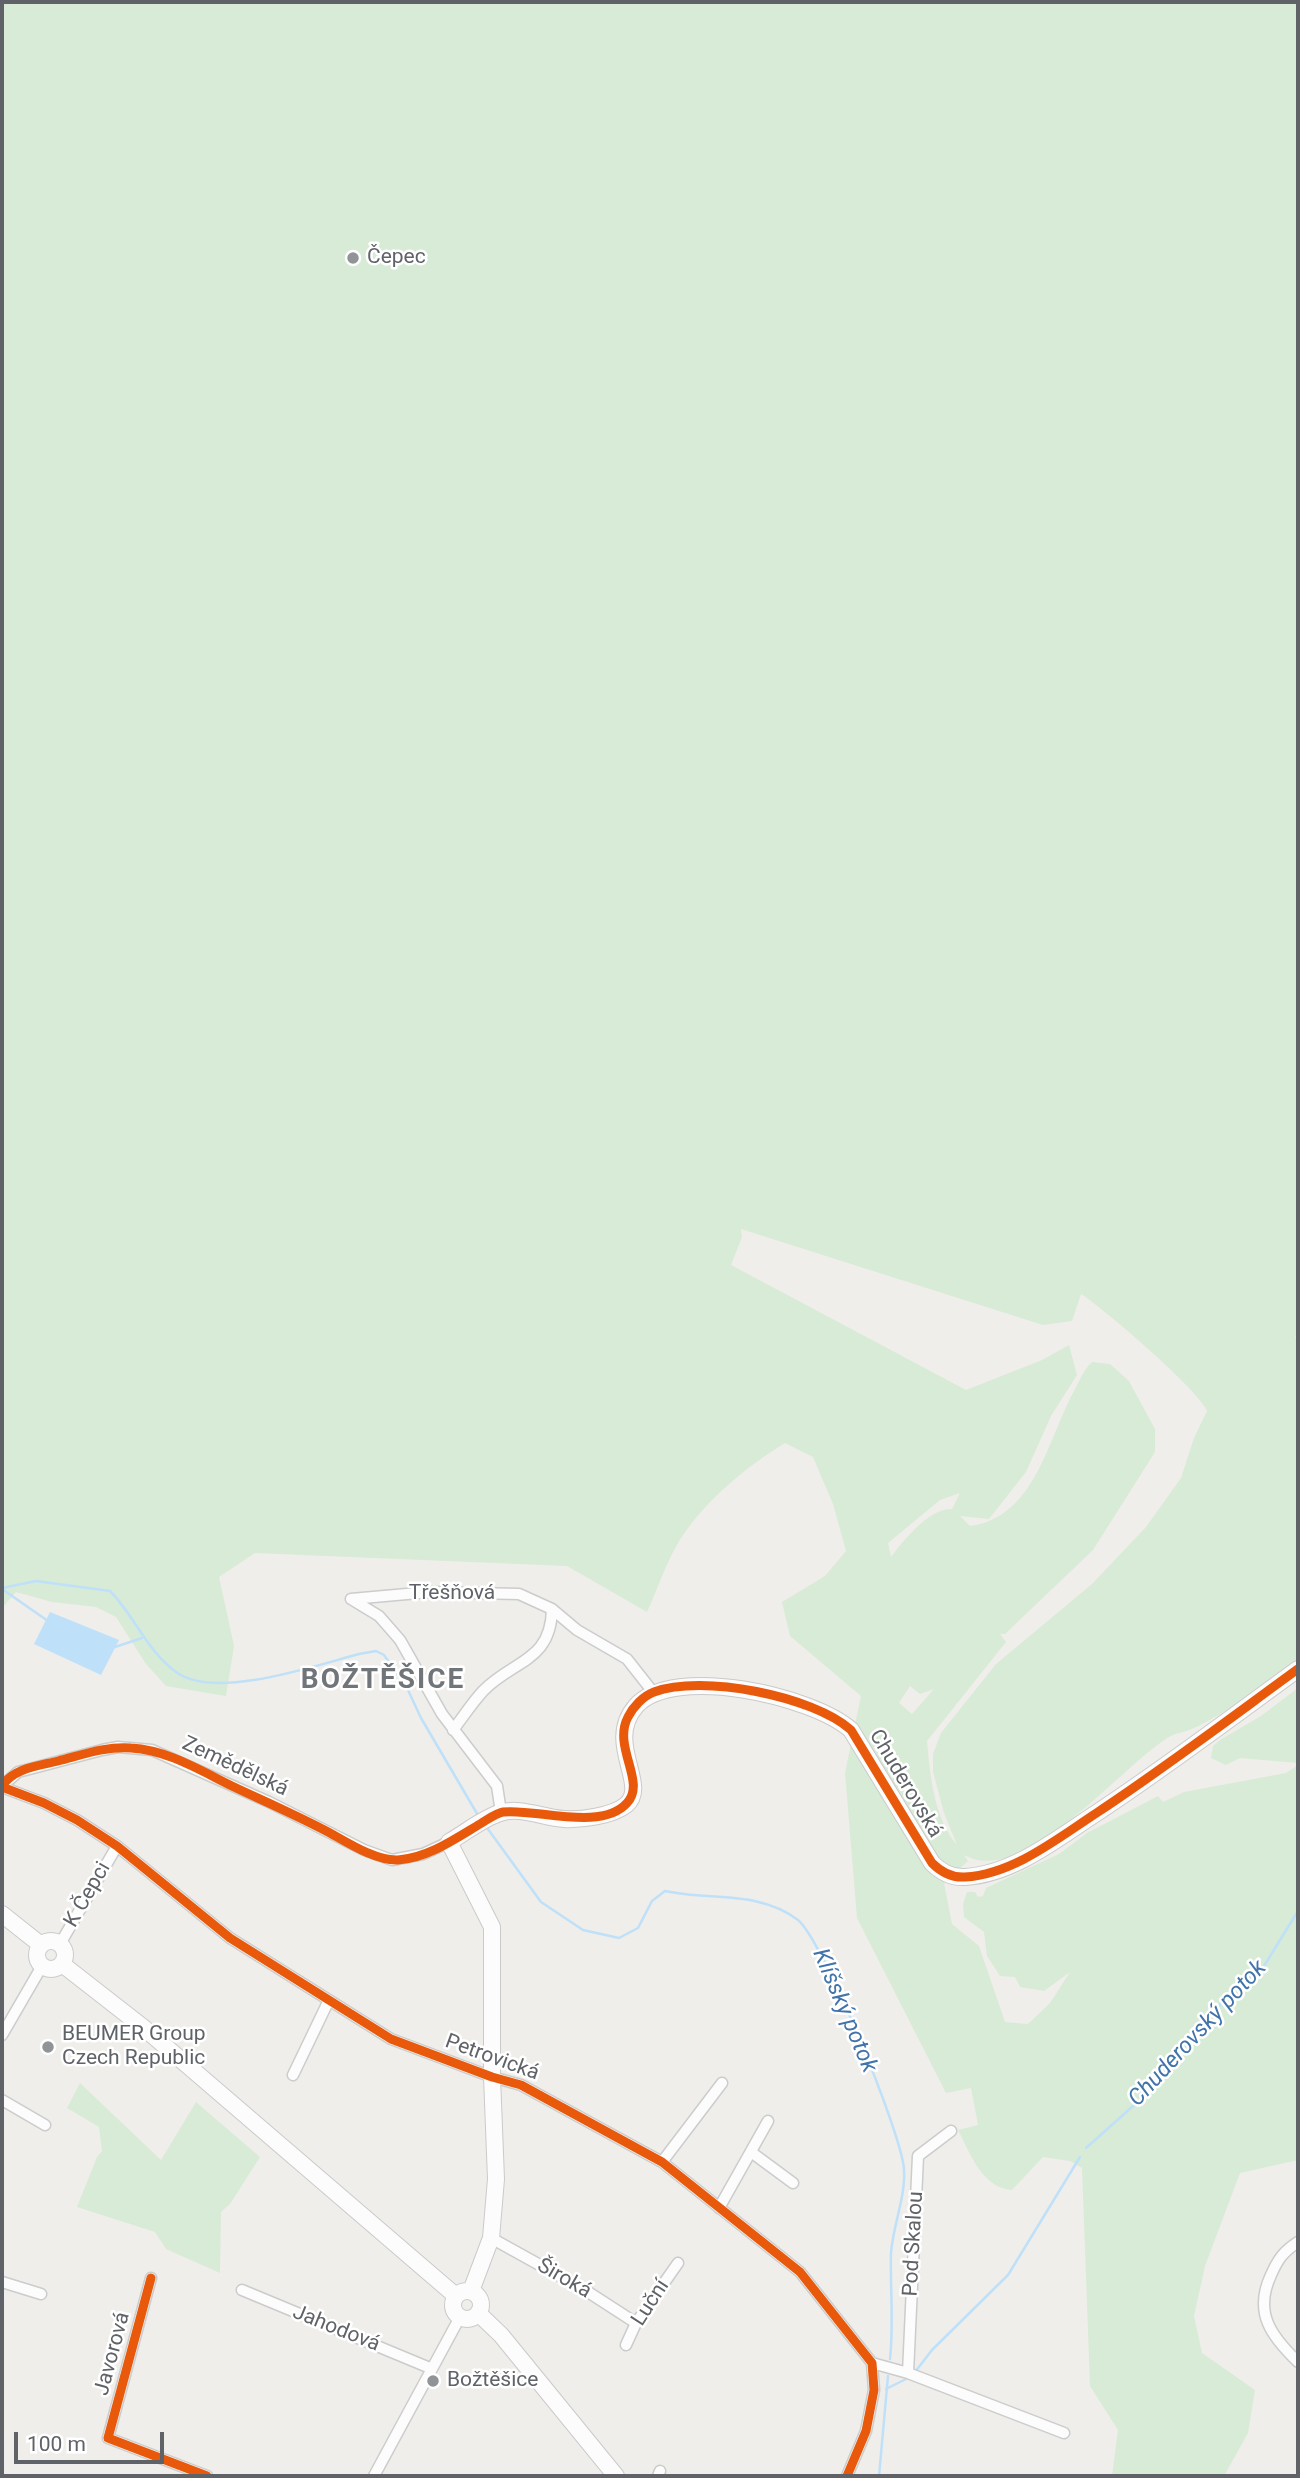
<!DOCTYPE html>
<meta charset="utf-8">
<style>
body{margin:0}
#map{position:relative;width:1300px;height:2478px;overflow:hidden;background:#efeeea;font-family:Roboto,sans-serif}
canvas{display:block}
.frame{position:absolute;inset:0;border:4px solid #5f6368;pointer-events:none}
.scale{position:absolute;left:14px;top:2432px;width:150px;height:32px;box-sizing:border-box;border:4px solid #5f6368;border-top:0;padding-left:9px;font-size:21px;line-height:24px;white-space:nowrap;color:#5f6368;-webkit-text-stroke:5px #fff;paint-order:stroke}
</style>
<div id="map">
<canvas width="1300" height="2478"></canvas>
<div class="frame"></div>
<div class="scale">100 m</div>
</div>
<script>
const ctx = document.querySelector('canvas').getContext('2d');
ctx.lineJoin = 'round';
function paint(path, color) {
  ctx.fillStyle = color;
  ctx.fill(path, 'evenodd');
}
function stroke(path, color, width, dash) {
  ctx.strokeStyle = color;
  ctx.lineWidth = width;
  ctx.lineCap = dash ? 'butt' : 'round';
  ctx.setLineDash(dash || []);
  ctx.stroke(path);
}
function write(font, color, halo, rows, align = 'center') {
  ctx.font = font + ' Roboto,sans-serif';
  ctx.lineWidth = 5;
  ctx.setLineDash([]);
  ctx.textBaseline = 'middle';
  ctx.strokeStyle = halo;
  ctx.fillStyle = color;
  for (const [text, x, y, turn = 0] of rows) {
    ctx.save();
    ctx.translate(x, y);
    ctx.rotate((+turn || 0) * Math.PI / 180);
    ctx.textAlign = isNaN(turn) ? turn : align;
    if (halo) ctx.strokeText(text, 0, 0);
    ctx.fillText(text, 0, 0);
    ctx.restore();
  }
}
const green = new Path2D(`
 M2,2H1298V1332L1295,1337L1298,1339V1662C1275,1678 1252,1697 1227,1710C1215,1717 1202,1725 1189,1730C1182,1733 1175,1733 1169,1737C1122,1765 1023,1889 964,1855L968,1861L944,1883L952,1924L979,1946L1005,2022L1028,2024L1050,2003L1070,1972L1044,1991L1020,1987L1015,1977L1000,1976L987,1956L984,1932L964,1917L963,1904L967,1892H975L978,1897L983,1896L986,1888L1059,1854L1087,1833L1158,1796L1163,1802L1184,1792L1286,1773L1298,1765V2160L1240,2173L1205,2266L1194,2316L1202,2353L1255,2390L1248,2433L1224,2476H1112L1118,2430L1090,2386L1082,2168L1070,2161L1043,2157L1012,2190C982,2188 970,2153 958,2130L978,2125L971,2088L946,2093L857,1918L845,1773L861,1696L790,1636L782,1602L825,1576L846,1551L833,1504L813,1457L785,1443C747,1466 706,1500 681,1538C667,1560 658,1588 647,1612L567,1566L255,1553L219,1577L234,1646L226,1696L166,1686L146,1664L116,1617L96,1607L52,1602L16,1592L3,1607L2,1619ZM741,1229L1043,1325L1072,1321L1081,1294C1104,1309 1198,1389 1207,1411L1194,1438L1181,1478L1146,1527L1092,1584L996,1664L941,1733L933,1754V1772L944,1813L957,1845C934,1818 930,1775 927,1741L1006,1642L1000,1634H1005L1093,1550L1155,1452V1429L1129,1381L1110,1364L1092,1362C1084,1369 1080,1380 1075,1389C1048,1438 1035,1518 970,1526L960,1516L989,1519L1026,1472L1051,1416L1077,1375L1069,1345L1042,1360L966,1390L731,1265L742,1237ZM960,1493L952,1509C929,1508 903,1541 891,1557L888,1543L940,1500ZM910,1686L920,1694L934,1689L912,1714L899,1703Z
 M1298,1688V1763L1240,1758L1226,1765L1211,1758L1213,1746L1220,1740L1261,1716Z
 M80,2083L161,2160L196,2102L260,2157L230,2204L221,2212L220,2273L166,2249L155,2232L77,2207L97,2157L102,2151L99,2127L67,2108Z`);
const water = new Path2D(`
 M50,1612L119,1640L101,1675L34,1644Z`);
const stream = new Path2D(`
 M2,1588L36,1581L110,1591C135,1616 148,1654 179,1674C219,1699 317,1665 359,1654L376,1651L384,1655L407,1688L421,1718L479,1817
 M2,1589L48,1621
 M112,1648L142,1638
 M485,1825L541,1902L583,1930L619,1938L638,1928L652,1901L665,1891C710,1901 759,1890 798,1920C823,1940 902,2135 904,2169C906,2196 893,2225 891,2253C890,2289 894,2323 890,2359
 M1086,2148L1142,2098L1230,1993L1264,1966L1298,1911
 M915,2372L932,2350L1008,2275L1080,2157
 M886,2389L910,2377
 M879,2476L888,2376`);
const street = new Path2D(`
 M351,1599L429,1592L519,1594L552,1609C551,1662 513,1660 483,1691C472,1703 463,1717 453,1730
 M351,1599L379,1616L400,1640L442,1714L497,1786L501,1812
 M552,1609L577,1630L627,1659L653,1692
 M2,1786L18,1772L102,1750L118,1747L152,1750L269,1802L364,1850L392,1860L423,1854L449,1842
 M2,1787L44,1803L77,1820L117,1846L230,1938L391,2039L492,2077L521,2085L662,2162L800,2272L872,2363L874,2390L866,2431L847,2476
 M60,1944L117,1846
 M2,2035L42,1966
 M293,2075L329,2000
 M2,2100L45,2125
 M751,2152L793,2183
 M662,2162L722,2083
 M719,2208L768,2121
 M491,2238L585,2290L636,2323
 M1298,2242C1283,2252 1278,2259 1271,2275C1253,2313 1272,2337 1298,2362
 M151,2278L108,2438L207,2476
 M2,2282L41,2294
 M242,2290L430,2368
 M626,2345L636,2323L678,2263
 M872,2363L908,2373L1064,2433
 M908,2373L918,2156L951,2131
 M374,2476L460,2317
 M658,2476L660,2471`);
const secondary = new Path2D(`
 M2,1914L41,1945
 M37 1955a14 14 0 1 1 28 0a14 14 0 1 1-28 0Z
 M62,1964L144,2028L456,2296
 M453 2305a14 14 0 1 1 28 0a14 14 0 1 1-28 0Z
 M471,2291L491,2238L496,2179L492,2077V1927L449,1842C465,1833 483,1818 500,1813C519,1806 544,1818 564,1819C581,1820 612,1816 626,1805C650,1785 604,1743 636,1706C673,1664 813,1696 851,1730L932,1863C941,1872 951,1878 965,1877C1014,1874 1058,1838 1098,1812C1166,1767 1232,1717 1298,1669
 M478,2313L501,2335L616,2476`);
const cycleway = new Path2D(`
 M2,1786C14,1768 38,1766 58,1761C82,1755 106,1746 131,1748C168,1750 201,1771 234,1787C266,1802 298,1816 330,1833C348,1843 376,1861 398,1860C428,1858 455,1839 480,1824C487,1820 496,1813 503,1812C535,1808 601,1832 627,1803C647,1782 612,1747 628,1717C633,1707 643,1696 654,1692C702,1674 813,1696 851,1730L932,1863C941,1872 951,1878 965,1877C1014,1874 1058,1838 1098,1812C1166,1767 1232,1717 1298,1669
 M2,1787L44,1803L77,1820L117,1846L230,1938L391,2039L492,2077L521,2085L662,2162L800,2272L872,2363L874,2390L866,2431L847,2476
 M151,2278L108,2438L207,2476`);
const markers = [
 [353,258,7,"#919496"],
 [48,2047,7,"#919496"],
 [433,2381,7,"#919496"]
];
const poiNames = [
 ["Čepec",367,258],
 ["BEUMER Group",62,2035],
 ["Czech Republic",62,2059],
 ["Božtěšice",447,2381]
];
const streetNames = [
 ["Třešňová",452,1594],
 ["Zemědělská",235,1767,25],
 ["Chuderovská",905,1784,59],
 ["K Čepci",88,1895,-60],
 ["Petrovická",492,2058,20],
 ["Pod Skalou",914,2244,-87],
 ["Široká",564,2279,30],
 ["Luční",651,2303,-57],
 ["Jahodová",336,2329,22],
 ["Javorová",113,2354,-75]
];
const waterNames = [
 ["Klíšský potok",844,2011,67],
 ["Chuderovský potok",1198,2034,-47]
];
const districtNames = [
 ["BOŽTĚŠICE",383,1681]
];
paint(green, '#d8ebd6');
paint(water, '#bfe0f9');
stroke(stream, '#bfe0f9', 2.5);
stroke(street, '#cbcccc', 13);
stroke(secondary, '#cacacb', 18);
stroke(street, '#fdfcfc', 10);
stroke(secondary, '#fdfcfc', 16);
stroke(cycleway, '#e8590c', 9);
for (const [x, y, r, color] of markers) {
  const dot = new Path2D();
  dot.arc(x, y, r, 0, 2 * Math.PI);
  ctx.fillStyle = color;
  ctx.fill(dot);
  stroke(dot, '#fff', 2.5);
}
write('21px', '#5f6368', '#fff', poiNames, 'left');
write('21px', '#5f6368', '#fff', streetNames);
write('italic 23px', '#4174aa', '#fff', waterNames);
ctx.letterSpacing = '2px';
write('bold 28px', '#70757a', '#fff', districtNames);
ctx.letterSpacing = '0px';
</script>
